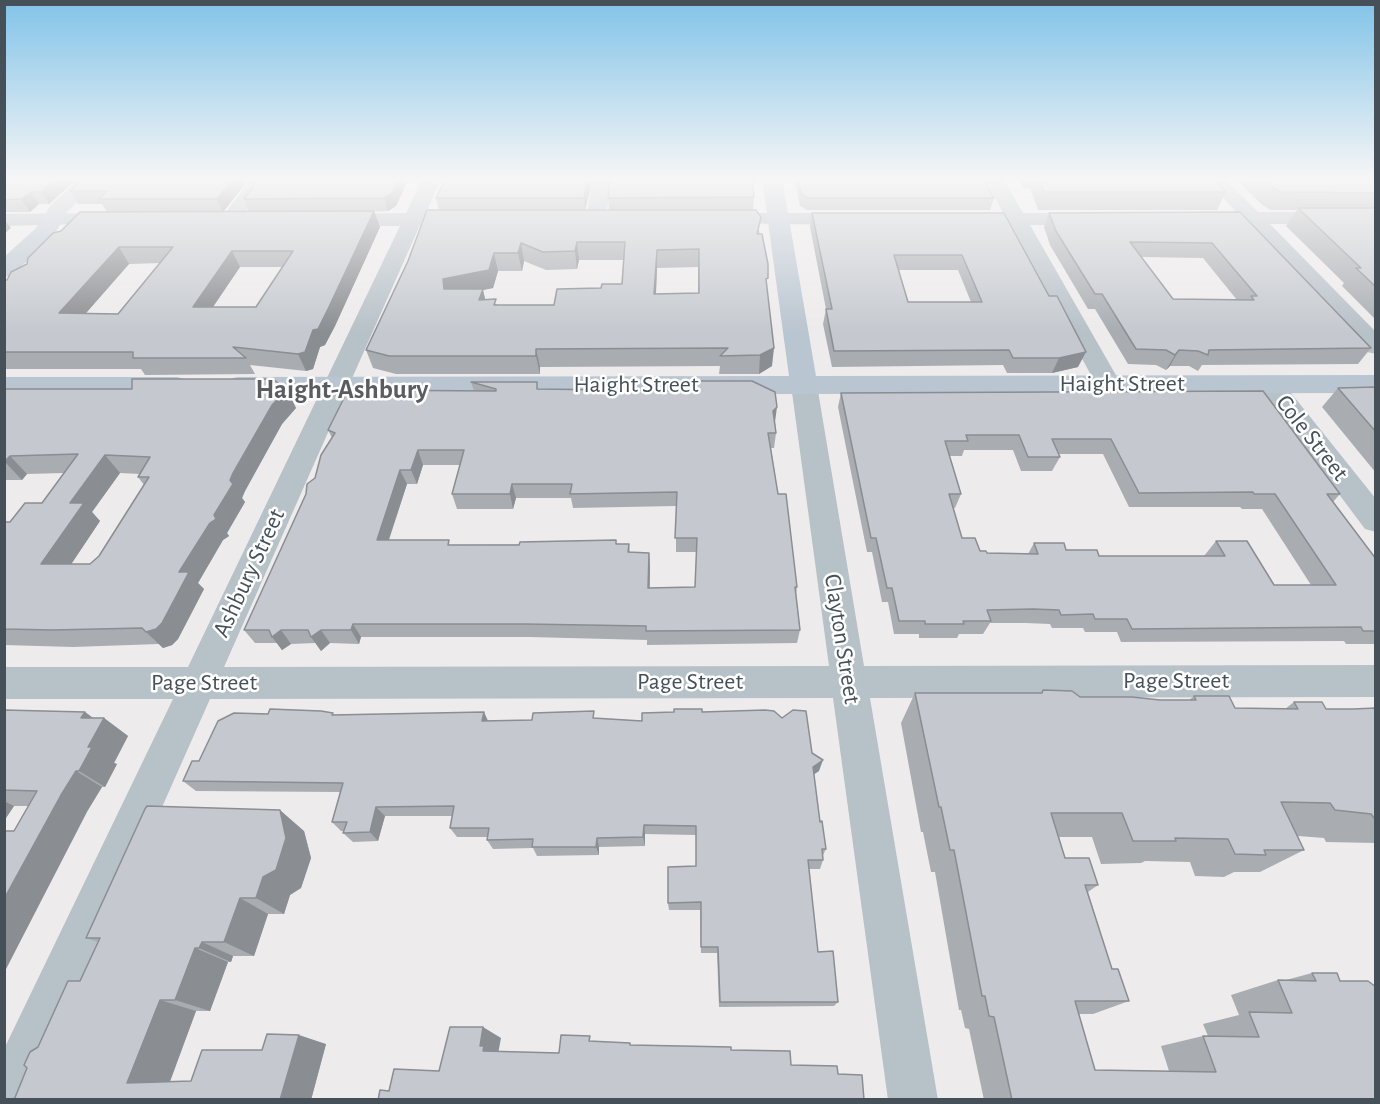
<!DOCTYPE html>
<style>
body{margin:0}
#map{position:relative;width:1380px;height:1104px;overflow:hidden;background:#eeebec;font-family:"Alegreya Sans",sans-serif}
canvas{display:block}
.frame{position:absolute;inset:0;border:6px solid #455058;pointer-events:none}
</style>
<div id="map">
<canvas width="1380" height="1104"></canvas>
<div class="frame"></div>
</div>
<script>
const ctx = document.querySelector('canvas').getContext('2d');
ctx.lineJoin = 'round';
function paint(path, color) {
  ctx.fillStyle = color;
  ctx.fill(path, 'evenodd');
}
function stroke(path, color, width, dash) {
  ctx.strokeStyle = color;
  ctx.lineWidth = width;
  ctx.lineCap = dash ? 'butt' : 'round';
  ctx.setLineDash(dash || []);
  ctx.stroke(path);
}
function write(font, color, halo, rows, align = 'center') {
  ctx.font = font + ' "Alegreya Sans",sans-serif';
  ctx.lineWidth = 5;
  ctx.setLineDash([]);
  ctx.textBaseline = 'middle';
  ctx.strokeStyle = halo;
  ctx.fillStyle = color;
  for (const [text, x, y, turn = 0] of rows) {
    ctx.save();
    ctx.translate(x, y);
    ctx.rotate((+turn || 0) * Math.PI / 180);
    ctx.textAlign = isNaN(turn) ? turn : align;
    if (halo) ctx.strokeText(text, 0, 0);
    ctx.fillText(text, 0, 0);
    ctx.restore();
  }
}
const street = new Path2D(`
 M252,178H271L237,224H223L220,220Z
 M423,178H441L426,213L473,215L476,219L473,223L466,225H420L224,667L829,666L791,385L795,379L804,377L813,379L817,385L864,666L1376,665V697L870,698L938,1100H888L833,698L210,699L32,1100H4V1049L173,699H4V667H188L400,226H335L328,224L325,220L328,216L335,214L406,213Z
 M593,178H611L606,219L603,223H589L586,219Z
 M985,178H1003L1023,213H1090L1097,215L1100,219L1097,223L1090,225H1030L1121,384L1117,390L1108,392L1099,390L1010,225H965L958,223L955,219L958,215L1003,213Z
 M1205,178H1224L1258,212H1376V224H1270L1376,332V354L1367,352L1247,224L1198,222L1195,218L1198,214L1236,212Z
 M115,213L122,215L125,219L122,223L4,226V214Z
 M719,213H853L860,215L863,219L860,223L853,225L712,223L709,219L712,215Z
 M1270,376L1279,378L1376,499V532L1365,529L1261,390L1257,384L1261,378Z`);
const secondary = new Path2D(`
 M80,178H101L67,212L53,237L12,275L4,277V257L36,228L51,205Z
 M762,178H782L816,376L1376,375V393L237,395L227,392L223,386L227,380L237,377L789,376Z
 M4,377H177L187,380L191,386L187,392L177,395H4Z`);
const wall = new Path2D(`
 M4,178H78L49,204H39L30,212H4Z
 M84,178H250L223,212H107L102,204H78L70,191Z
 M409,178L396,206L388,211L257,212L374,211L380,227L335,326L325,345L320,347L313,369L306,371L250,365L255,374L145,375L141,369H4V280H7L11,272L249,212L244,199ZM160,263L118,314L86,313L129,264ZM240,267H282L256,307H213Z
 M593,178L585,210H609L608,198L754,197L753,210L760,234L767,290L772,366L759,374H719L720,366L540,367V374H396L373,368L366,350L439,210L436,198ZM579,260H624L622,284L601,288L554,305H498L485,299L483,290L493,288L498,271H522L524,261L546,270L577,269ZM698,267V293L656,294L657,268Z
 M794,178H983L994,198L990,210H807L800,206Z
 M1018,178H1213L1226,192L1217,210H1038L1030,188H1024Z
 M1235,178H1376V320L1342,286L1344,283L1286,226L1297,210H1270L1261,204Z
 M1240,212L1371,348L1358,364L1202,365L1198,371L1189,366H1170L1166,370L1156,365L1128,364L1095,309H1088L1050,245L1044,227L1049,213ZM1141,257L1203,258L1237,300L1173,299Z
 M812,213H1004L1078,367L1052,373H1007L1003,365L832,367L823,324L826,309L810,227ZM899,270H958L971,302H908Z
 M471,382L538,389L775,422L776,433L774,448H771L778,494L797,587L796,594L800,630L797,643L647,645V640L529,637H361L359,644L330,643L321,651L316,643L291,644L282,650L277,643H255L244,630L315,478L332,438L328,430L474,391ZM423,465H460L452,494L457,509H513L516,498H571L573,508L676,506V552H697L695,587L650,588V567L649,553L630,552L629,544L451,545L389,540L407,484H417Z
 M1376,387V473L1322,407L1338,388Z
 M4,389L287,390L296,408L282,424L245,491L242,498L245,502L227,533L229,536L223,540L198,583L204,589L178,639L172,645L163,648L159,644L73,647L4,645V522H10L42,503L64,473L27,474L22,480H4ZM120,473L140,474L138,477L144,485L99,556L90,564H71L100,521L92,512Z
 M1263,391L1340,494L1333,502L1376,559V644H1346L1344,641L1121,642L1117,632H1085L1083,628H1052L1050,624L1025,623H990L983,634H959L957,638H919V634H894L888,602H882L872,552H867L838,407L841,393ZM964,450H1013L1021,471H1052L1060,457L1059,454H1103L1129,507H1240L1242,509H1262L1311,585H1274L1216,541L1204,556H1099L1034,543L1028,554L987,553L980,551L962,538L953,508H955L961,494L949,456H962Z
 M1043,690L1080,697L1160,700H1189L1194,696L1235,708L1285,709L1294,702L1326,709H1353L1376,708V843L1326,842L1324,838L1298,836L1304,850L1260,872H1234L1224,877L1195,876L1190,862L1145,861L1141,863L1101,864L1092,837H1059L1065,858L1098,885L1088,892L1112,969L1129,1001L1093,1014H1079L1095,1070L1169,1071L1161,1046L1203,1036H1208L1203,1024L1239,1015L1231,995L1278,980H1286L1312,973L1376,1100H984L969,1029L965,1028L961,1010H959L935,872H931L923,832H921L901,723L915,693H1040Z
 M4,710L85,712L93,718H104L128,736L114,763L117,764L105,787H102L88,810L14,831L28,806H14L4,821Z
 M702,712L812,753L819,771L814,774L820,822L826,849L823,855V860L820,869H809L818,952L838,1002L834,1006L719,1007L717,953H701L700,910H669L668,903L696,866V835L645,834V846L599,847V855L537,856L533,848L493,849L487,840L488,837H457L450,828L453,816H385L378,841L353,842L343,833L344,831H341L332,822L340,792L196,791L183,781L199,761L335,715L488,721L595,718L642,721Z
 M304,831L311,858L301,888L290,895L284,914H268L254,956H233L231,962H228L210,1011H196L170,1082L191,1081L262,1050L326,1044L311,1100H14L38,1047L80,981L98,942L86,938Z`);
const shadedWall = new Path2D(`
 M56,178H78L49,204L41,192Z
 M235,178H250L223,212L217,199Z
 M400,178H409L396,206L388,211L384,198Z
 M588,178H593L585,211L584,198Z
 M31,192L39,204L30,212L21,199Z
 M374,211L380,227L335,326L325,345L320,347L313,369L306,371L298,354L313,330Z
 M4,219L11,228L4,234Z
 M577,242L579,260L577,269L575,251Z
 M521,243L524,261L522,271L518,253Z
 M119,247L129,264L72,329L59,313Z
 M657,250V268L655,312L654,294Z
 M232,251L240,267L202,323L193,307Z
 M494,253L498,271L493,288L483,290L487,307L444,289L443,279Z
 M774,348L772,366L759,374L760,355Z
 M536,349L540,367V374L536,356Z
 M1179,350L1170,366L1166,370L1175,355Z
 M1086,352L1078,367L1052,373L1059,358Z
 M287,390L296,408L282,424L245,491L242,498L245,502L227,533L229,536L223,540L198,583L204,589L178,639L172,645L163,648L146,632L179,572L210,523L233,473L272,405Z
 M777,407L775,422L772,426L773,411Z
 M418,450L423,465L417,484L411,470Z
 M105,455L120,473L92,512L100,521L60,581L41,564L70,503Z
 M10,456L27,474L22,480L5,462Z
 M400,470L407,484L384,554L377,540Z
 M512,484L516,498L513,509L510,494Z
 M649,553L650,567L649,602L648,588Z
 M353,624L361,637L359,644L351,630Z
 M281,630L291,644L282,650L272,637Z
 M321,630L330,643L321,651L311,637Z
 M85,712L101,724L104,718L128,736L114,763L117,764L105,787L79,771L88,747L81,718Z
 M484,712L489,723L482,721Z
 M823,760L819,771L810,777L813,767Z
 M76,771L102,787L88,810L4,973V899L61,795Z
 M4,801L14,806L4,821Z
 M376,807L385,816L378,841L370,832Z
 M280,810L304,831L311,858L301,888L290,895L284,914L256,898Z
 M644,825L645,834V846L643,837Z
 M597,838L599,847V855L596,847Z
 M240,898L268,914L254,956L224,942Z
 M202,942L233,956L231,962L199,948Z
 M195,948L228,962L210,1011L175,1000Z
 M160,1000L196,1011L167,1089L127,1083Z
 M483,1027L501,1038L498,1054L483,1051L480,1046Z
 M299,1035L326,1044L311,1100H280Z`);
const building = new Path2D(`
 M4,178H56L41,192H31L21,199L4,200Z
 M84,178H235L217,199H99L107,191H70Z
 M259,178H400L392,193L384,198L244,199Z
 M446,178H588L584,198H436Z
 M610,178H752L754,197L608,198Z
 M798,178H983L994,198H808L801,194Z
 M1039,178H1213L1226,192H1044Z
 M1263,178H1376V193L1281,192L1272,187Z
 M1298,208H1376V287L1356,268H1361Z
 M427,210H756L761,217L757,234H762L768,264V278L766,279L774,348L760,355L720,356L728,348L536,349V356H389L366,350L408,261ZM577,242H625L622,284H602L601,288L557,289L554,305H494L496,299L479,300L483,289H444L443,279L489,270L494,253H518L521,243L543,252L575,251ZM699,249V293L654,294L657,250Z
 M374,211L328,309L318,329L313,330L305,352L298,354L233,347L246,358H133V352H4V280H7L11,272L27,264L28,258L53,233L61,231L80,212ZM119,247H173L118,314L59,313ZM232,251H293L256,307H193Z
 M1240,212L1371,348L1209,350L1208,355L1198,351L1179,350L1175,355L1166,350L1136,349L1102,294H1095L1056,231L1049,213ZM1130,242L1212,243L1257,296H1251L1254,300L1173,299Z
 M812,213H1004L1049,296H1057L1086,352L1059,358H1013L1009,350L834,351L826,309H832ZM894,255H962L982,302H908Z
 M132,379H273L287,390L272,405L233,473L230,480L233,484L214,515L216,519L210,523L179,572H189L162,623L156,629L146,632L142,628L53,630L4,629V522H10L25,503H42L78,454L10,456L4,462V389H132ZM105,455L150,457L138,477H149L99,556L90,564H41L84,503H70Z
 M696,381H752L775,392L777,407L773,411L776,433H768L778,494H786L797,587H795L800,630L646,631V626L525,624H353L351,630H321L311,637L308,630H281L272,637L269,630H244L306,494L307,484L315,478L321,455L335,433L328,430L348,390L496,391V389L471,382H537V389L686,391ZM418,450H464L452,494H510L512,484H572L570,494L677,492L675,538H697L695,587L648,588L649,553L628,552L629,544H616V540L520,542L519,545H448L449,540H377L400,470H411Z
 M1376,387V432L1338,388Z
 M1263,391L1340,494H1327L1376,559V631H1363L1361,627L1132,629L1127,619H1095L1093,614L1061,615L1059,610L1033,609L987,610L991,621H963L964,624H925V621H899L892,588H887L876,538H871L841,393ZM966,435H1019L1028,457H1060L1052,439H1111L1139,493L1253,492L1254,494H1275L1336,585H1274L1247,541H1216L1225,556H1099L1097,550H1066L1064,543H1034L1038,554L987,553L986,551H980L975,538H962L949,494H961L945,441H968Z
 M1043,690L1072,691L1080,697H1132L1160,700H1196L1194,696H1229L1235,708L1298,709L1294,702H1322L1326,709H1353L1376,708V818H1374L1371,814L1335,810L1330,803L1281,802L1304,850H1264L1266,855L1235,854L1228,839L1175,838L1176,841H1133L1122,813H1051L1065,858H1089L1098,885H1085L1112,969H1118L1129,1001H1075L1095,1070L1216,1072L1203,1036L1259,1037L1249,1012L1292,1013L1278,980L1316,981L1312,973H1337L1340,981H1368L1376,987V1100H1012L994,1017L989,1016L985,996H982L954,850H950L941,807H939L915,693H1042Z
 M270,709L321,711L333,713L332,715L484,712L482,721L532,720L533,713L594,711L593,718L642,721V713L674,712V709H702V712L765,710L774,711L782,718L793,710L806,711L812,753L823,760L813,767L820,822L822,821L826,849H822L823,860H808L818,952L833,951L838,1002H720L718,947H701V902L668,903V867L696,866V826L644,825L643,837L597,838L596,847H532L533,839L487,840L489,828H450L454,806L376,807L370,832L343,833L347,822H332L343,783L183,781L192,761H199L218,721L234,713L268,714Z
 M4,710L85,712L81,718H104L88,747H92L79,771H76L61,795L4,899V831H14L37,791L4,790Z
 M147,806L280,810L286,838L276,870L263,877L256,898H240L224,942H202L199,948H195L175,1000H160L127,1083L191,1081L202,1050H262L267,1034L299,1035L280,1100H14L27,1068L24,1065L30,1052L38,1047L68,981H80L100,938H86L145,809Z
 M450,1027H483L480,1046H484L483,1051L559,1053L561,1035L590,1036L589,1041L630,1043V1045L731,1047V1050L790,1051L791,1065L837,1066L838,1074L862,1075L864,1100H378L380,1090L389,1091L394,1069L439,1071Z`);
const streetNames = [
 ["Haight Street",1122,384],
 ["Haight Street",636,385],
 ["Cole Street",1312,438,52],
 ["Ashbury Street",249,573,-65],
 ["Clayton Street",842,639,81],
 ["Page Street",1176,681],
 ["Page Street",690,682],
 ["Page Street",204,683]
];
const quarterNames = [
 ["Haight-Ashbury",342,390]
];
paint(street, '#b7c1c8');
paint(secondary, '#b9c5d0');
paint(wall, '#a9adb2');
paint(shadedWall, '#8a8d91');
paint(building, '#c5c9cf');
stroke(building, '#8a8d91', 1.5);
const sky = ctx.createLinearGradient(0, 0, 0, 332);
sky.addColorStop(0, '#81c3e8');
sky.addColorStop(0.54, '#f7f6f6');
sky.addColorStop(1, '#f7f6f600');
ctx.fillStyle = sky;
ctx.fillRect(0, 0, 1380, 332);
write('24px', '#455058', '#fff', streetNames);
write('bold 27px', '#595c60', '#fff', quarterNames);
</script>
